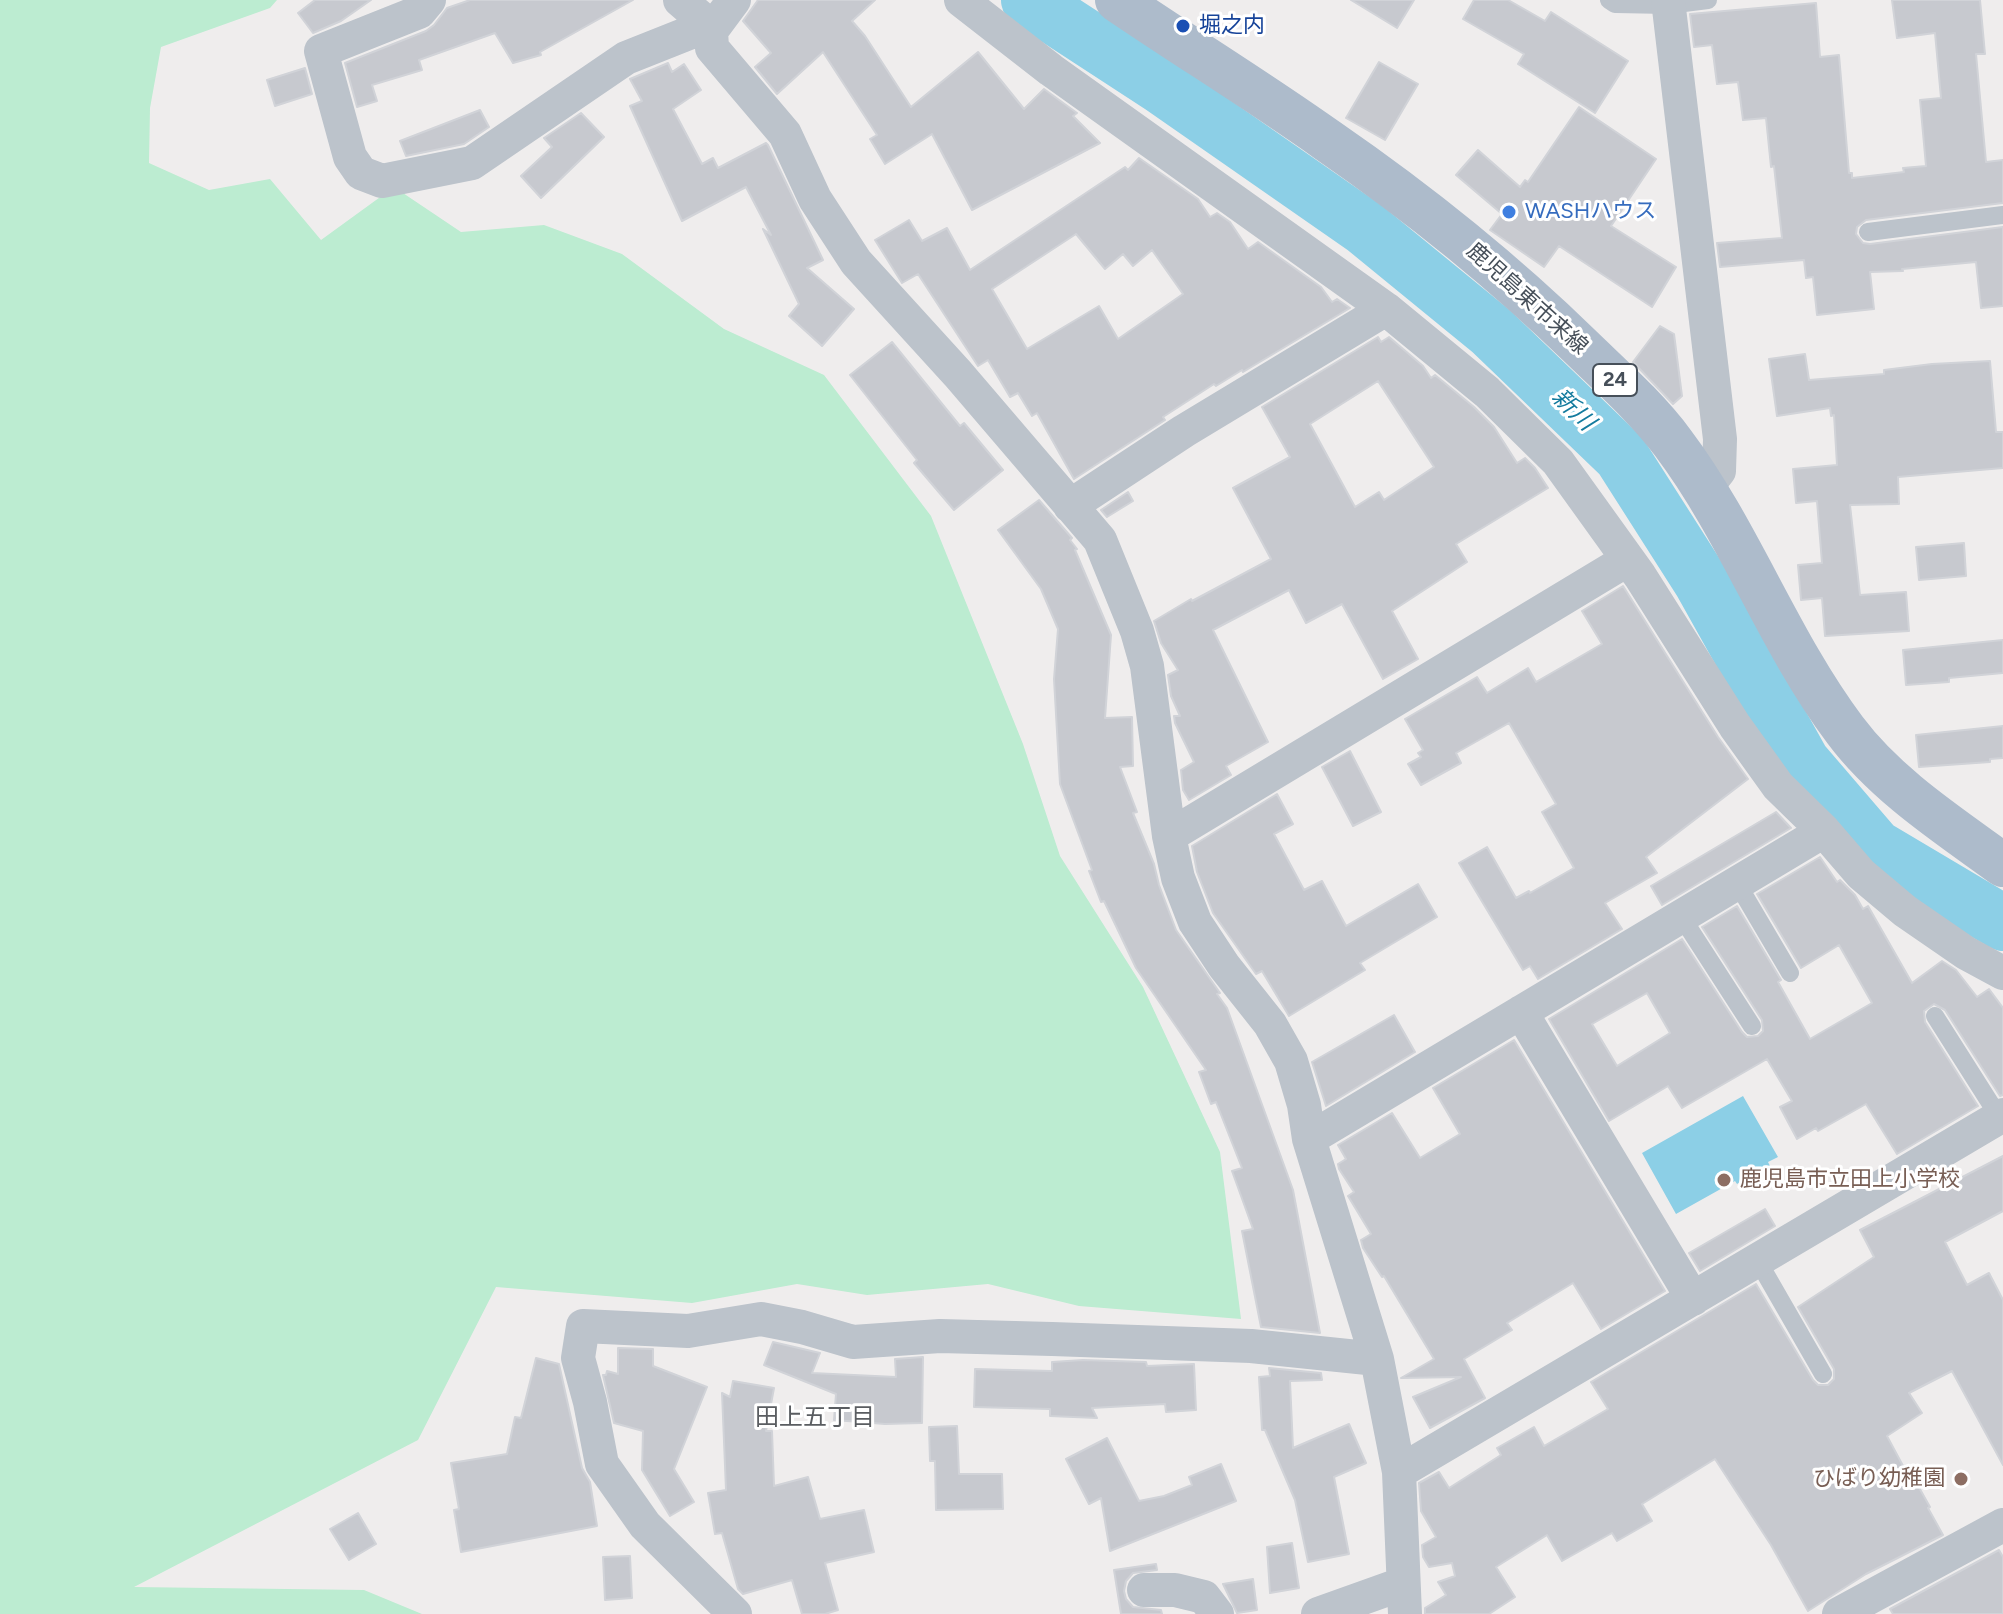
<!DOCTYPE html>
<meta charset="utf-8">
<style>
body{margin:0}
canvas{display:block;background:#efeded}
</style>
<canvas width="2003" height="1614"></canvas>
<script>
const ctx = document.querySelector('canvas').getContext('2d');
ctx.lineJoin = 'round';
function paint(path, color) {
  ctx.fillStyle = color;
  ctx.fill(path, 'evenodd');
}
function stroke(path, color, width, dash) {
  ctx.strokeStyle = color;
  ctx.lineWidth = width;
  ctx.lineCap = dash ? 'butt' : 'round';
  ctx.setLineDash(dash || []);
  ctx.stroke(path);
}
function write(font, color, halo, rows, align = 'center') {
  ctx.font = font + ' Figtree,"Noto Sans JP",sans-serif';
  ctx.lineWidth = 6;
  ctx.setLineDash([]);
  ctx.textBaseline = 'middle';
  ctx.strokeStyle = halo;
  ctx.fillStyle = color;
  for (const [text, x, y, turn = 0] of rows) {
    ctx.save();
    ctx.translate(x, y);
    ctx.rotate((+turn || 0) * Math.PI / 180);
    ctx.textAlign = isNaN(turn) ? turn : align;
    if (halo) ctx.strokeText(text, 0, 0);
    ctx.fillText(text, 0, 0);
    ctx.restore();
  }
}
const green = new Path2D(`
 M0,0H277L270,8L161,47L150,108L149,163L209,190L270,179L321,240L394,187L461,232L544,225L622,254L724,329L824,375L931,516L1023,744L1060,856L1143,987L1220,1152L1241,1319L1079,1306L988,1284L867,1295L797,1284L692,1303L496,1287L418,1440L134,1587L364,1590L422,1614H0Z`);
const water = new Path2D(`
 M1743,1096L1778,1157L1768,1162L1770,1166L1737,1184L1735,1181L1676,1214L1642,1153Z`);
const river = new Path2D(`
 M1029,0L1161,86L1365,228L1491,331L1621,456L1702,583L1802,762L1875,847L2003,923`);
const building = new Path2D(`
 M315,0H371L341,21L313,33L298,13Z
 M470,0H633L540,52L541,55L513,63L495,33L419,60L422,70L372,85L377,101L357,107L345,63L426,31L434,25L447,8Z
 M758,0H875L852,21L865,36L911,107L978,52L1024,109L1044,89L1077,113L1073,116L1100,143L972,210L932,134L885,164L870,139L877,135L823,52L777,94L755,67L771,53L743,21Z
 M1351,0H1414L1397,28Z
 M1474,0H1508L1545,21L1551,12L1628,61L1595,113L1518,64L1524,54L1463,19Z
 M1892,0H1980L1985,54H1976L1986,162L2003,160V203L1866,220L1857,227L1856,234L1863,243L1870,244L2003,227V306L1981,308L1976,262L1902,269L1903,271L1870,272L1874,309L1817,315L1813,277L1806,278L1804,260L1720,267L1717,243L1782,238L1774,166L1771,167L1766,118L1743,120L1738,82L1717,84L1712,45L1694,47L1690,14L1816,3L1820,57L1839,55L1849,173H1852V178L1904,172L1903,168L1926,166L1920,100L1941,98L1935,33L1897,38Z
 M1379,62L1418,84L1385,140L1346,118Z
 M668,63L672,72L684,64L701,90L673,109L702,164L713,158L718,168L766,143L768,145L823,260L807,268L854,309L822,346L789,316L799,304L763,229L771,235L746,187L682,221L630,106L642,101L630,79Z
 M305,68L312,94L275,106L267,80Z
 M1579,107L1656,159L1611,226L1676,267L1652,307L1559,246L1544,267L1490,230L1502,214L1456,175L1478,150L1520,187L1525,180L1528,182Z
 M480,110L489,127L464,144L406,156L400,141Z
 M581,113L604,137L541,198L521,176L552,147L544,138Z
 M1139,158L1198,199L1210,217L1217,213L1230,222L1248,249L1258,242L1321,287L1332,302L1337,299L1350,308L1243,372L1242,370L1216,386L1214,384L1163,417L1165,420L1074,479L1037,413L1032,416L1018,393L1010,397L988,360L978,366L918,274L902,283L875,240L909,220L922,241L947,228L970,270L1125,167L1128,170ZM1076,234L1105,269L1123,254L1133,266L1152,250L1183,294L1118,339L1099,306L1027,349L992,289Z
 M1660,326L1674,334L1682,396L1673,404L1633,362Z
 M1378,337L1381,342L1389,337L1423,366L1431,378L1435,375L1474,407L1494,427L1517,463L1525,458L1535,468L1548,488L1456,544L1467,562L1392,611L1418,659L1383,679L1342,604L1306,623L1289,590L1213,630L1268,742L1226,766L1231,775L1189,800L1183,790L1181,770L1194,762L1175,723L1174,716H1180L1171,696L1168,675L1178,670L1161,643L1154,621L1191,599L1192,601L1271,559L1233,488L1290,457L1262,407ZM1378,381L1434,467L1384,500L1379,492L1355,507L1310,424Z
 M892,342L960,426L964,423L1003,470L954,510L914,463L917,460L850,375Z
 M1805,354L1809,380L1884,374V370L1932,364L1990,361L1996,432H2003V468L1898,477L1899,504L1850,505L1860,595L1906,592L1909,631L1825,636L1822,598L1801,600L1798,565L1822,563L1817,501L1796,503L1793,469L1837,465L1834,415L1831,416L1830,408L1777,416L1769,359Z
 M1128,492L1133,501L1107,517L1101,510Z
 M1039,500L1072,538L1070,540L1077,549L1075,550L1111,635L1105,718L1132,717L1133,766L1120,767L1137,812L1133,813L1154,864L1159,885L1176,930L1220,993L1217,994L1227,1008L1293,1190L1320,1333L1261,1327L1242,1231L1253,1229L1232,1171L1242,1168L1216,1102L1211,1104L1199,1072L1206,1070L1136,968L1104,901L1101,902L1089,871L1092,870L1060,784L1054,679L1058,629L1041,589L998,530Z
 M1964,543L1966,576L1919,580L1916,547Z
 M1623,586L1718,737L1748,779L1646,857L1657,873L1605,903L1622,929L1538,979L1530,966L1523,970L1459,863L1487,847L1516,898L1529,891L1530,893L1574,868L1542,812L1556,804L1509,723L1456,753L1461,763L1421,785L1408,764L1421,757L1418,753L1423,750L1405,719L1477,677L1487,693L1528,668L1536,682L1602,644L1582,611Z
 M2003,640V673L1949,678V682L1906,685L1903,650Z
 M2003,726V758L1990,759V762L1919,767L1916,735Z
 M1350,751L1381,812L1353,826L1322,767Z
 M1277,794L1293,824L1274,834L1304,890L1322,881L1346,926L1418,884L1437,917L1360,963L1365,970L1289,1016L1262,971L1256,974L1213,913L1197,872L1192,846Z
 M1776,812L1791,828L1662,905L1651,886Z
 M1820,857L1837,882L1840,880L1855,895L1863,909L1868,906L1912,983L1942,961L1956,970L1977,997L1989,989L2003,1008V1095L2000,1096L1945,1010L1934,1004L1924,1011L1925,1022L1978,1106L1897,1154L1866,1104L1818,1131L1816,1128L1797,1139L1780,1107L1792,1101L1767,1059L1682,1108L1668,1086L1609,1121L1549,1019L1682,939L1742,1032L1747,1037L1758,1036L1763,1031L1762,1020L1702,927L1737,906L1781,980L1778,982L1810,1039L1872,1003L1839,945L1801,968L1757,894ZM1647,993L1670,1033L1617,1066L1592,1024Z
 M1394,1015L1415,1052L1326,1106L1312,1062Z
 M1514,1040L1665,1291L1601,1329L1573,1283L1507,1323L1512,1330L1464,1359L1485,1398L1430,1428L1413,1397L1461,1377L1401,1378L1434,1359L1384,1276L1382,1277L1363,1248L1361,1240L1371,1234L1348,1196L1354,1192L1339,1169L1338,1164L1346,1159L1338,1145L1392,1113L1420,1158L1460,1134L1433,1088Z
 M2003,1156V1211L1945,1242L1967,1285L1989,1273L2003,1300V1465L1952,1371L1909,1393L1922,1413L1887,1436L1909,1477L1912,1475L1930,1507L1928,1508L1943,1535L1866,1574L1808,1611L1771,1545L1715,1459L1642,1504L1652,1521L1617,1541L1612,1533L1562,1561L1547,1535L1496,1567L1515,1597L1489,1614H1425V1608L1446,1595L1438,1582L1455,1576L1452,1563L1429,1567L1423,1557L1422,1545L1436,1537L1421,1511L1419,1483L1439,1472L1449,1488L1501,1455L1497,1448L1534,1427L1544,1446L1608,1409L1591,1382L1756,1284L1813,1380L1818,1385H1828L1834,1379V1369L1798,1307L1874,1257L1860,1230Z
 M1765,1209L1775,1226L1700,1271L1689,1253Z
 M773,1342L820,1353L812,1373L896,1377L895,1359L923,1357L922,1423L885,1424L834,1420L836,1394L764,1365Z
 M618,1348L653,1349V1366L707,1387L674,1469L694,1502L670,1516L642,1470L643,1431L614,1423L603,1375H606L607,1371L618,1374Z
 M536,1358L559,1364L582,1468L590,1482L597,1526L461,1552L454,1510L459,1509L451,1463L507,1454L515,1417L521,1418Z
 M1083,1360L1146,1362L1147,1366L1194,1364L1196,1410L1166,1412L1165,1404L1092,1408L1097,1418L1050,1416V1409L974,1407L975,1369L1052,1371V1362Z
 M1269,1368L1321,1373L1322,1380L1290,1381L1293,1448L1349,1424L1366,1463L1334,1477L1349,1554L1308,1562L1295,1500L1265,1430H1262L1259,1377L1270,1376Z
 M733,1381L774,1388L766,1431H772L774,1486L808,1477L820,1519L864,1510L874,1552L825,1563L838,1610L825,1614H802L792,1580L743,1594L738,1589L722,1533L715,1534L708,1493L726,1490L722,1393L730,1397Z
 M957,1426L959,1474H1002L1003,1509L936,1510L935,1461H930L929,1427Z
 M1107,1438L1139,1501L1164,1496L1192,1485L1189,1477L1221,1464L1236,1501L1110,1551L1101,1498L1089,1504L1066,1459Z
 M358,1513L376,1544L349,1560L330,1529Z
 M1292,1543L1299,1588L1270,1593L1267,1547Z
 M1999,1550L2003,1557V1614H1893L1890,1609Z
 M630,1556L632,1598L605,1600L603,1557Z
 M1156,1564L1157,1570L1133,1573L1126,1581L1124,1591L1126,1599L1133,1607L1161,1610L1162,1614H1121L1114,1570Z
 M1253,1579L1257,1610L1237,1613L1223,1584Z`);
const service = new Path2D(`
 M1609,0L1615,4L1668,5L1708,0
 M1868,232L2003,215
 M1737,883L1790,973
 M1681,916L1752,1026
 M1935,1016L1999,1117
 M1758,1261L1823,1374`);
const minor = new Path2D(`
 M429,0L419,12L321,51L350,157L361,173L382,181L472,163L626,58L709,25
 M680,0L709,25L711,31
 M734,0L711,31L712,48L785,134L815,199L856,262L958,374L1100,540L1137,631L1147,666L1169,836L1178,878L1195,922L1224,966L1270,1024L1291,1061L1304,1105L1309,1139L1377,1359L1399,1472L1405,1614
 M961,0L1051,70L1386,309L1487,392L1558,462L1640,576L1735,726L1778,786L1824,831L1861,874L1905,911L1966,953L2003,973
 M1668,0L1720,439L1719,471L1704,490
 M1070,506L1184,431L1386,309
 M1169,836L1627,560
 M1521,1012L1693,1299
 M1309,1139L1824,831
 M1399,1472L2003,1115
 M1144,1590H1175L1204,1597L1217,1614
 M735,1614L645,1525L602,1464L590,1402L578,1358L583,1326L688,1331L761,1319L802,1327L853,1342L940,1336L1052,1339L1251,1346L1377,1359
 M1318,1614L1402,1584
 M1839,1614L2003,1525`);
const primary = new Path2D(`
 M1117,0C1186,47 1258,91 1327,140C1417,202 1503,271 1581,347C1613,378 1647,408 1673,443C1740,532 1778,641 1845,730C1886,785 1948,825 2003,865`);
const markers = [
 [1183,26,8,"#1a4fb4"],
 [1509,212,8,"#3f7fe0"],
 [1724,1180,8,"#8d6e63"],
 [1961,1479,8,"#8d6e63"]
];
const shields = [
 [1615,380,44]
];
const shieldNames = [
 ["24",1615,380]
];
const transitNames = [
 ["堀之内",1199,26]
];
const shopNames = [
 ["WASHハウス",1525,212]
];
const streetNames = [
 ["鹿児島東市来線",1527,299,42]
];
const educationNames = [
 ["鹿児島市立田上小学校",1740,1180],
 ["ひばり幼稚園",1945,1479,"right"]
];
const waterNames = [
 ["新川",1573,410,44]
];
const neighbourhoodNames = [
 ["田上五丁目",815,1418]
];
paint(green, '#bcecd1');
paint(water, '#8ccfe6');
stroke(river, '#8ccfe6', 56);
paint(building, '#c7c9cf');
stroke(building, '#d1d3d8', 2);
stroke(service, '#bcc3cb', 18);
stroke(minor, '#bcc3cb', 34);
stroke(primary, '#adbbcb', 44);
for (const [x, y, r, color] of markers) {
  const dot = new Path2D();
  dot.arc(x, y, r, 0, 2 * Math.PI);
  ctx.fillStyle = color;
  ctx.fill(dot);
  stroke(dot, '#fff', 3);
}
for (const [x, y, w] of shields) {
  const box = new Path2D();
  box.roundRect(x - w / 2, y - 16, w, 32, 6);
  ctx.fillStyle = '#fff';
  ctx.fill(box);
  stroke(box, '#464f59', 2);
}
write('bold 20px', '#464f59', null, shieldNames);
write('22px', '#164399', '#fff', transitNames, 'left');
write('22px', '#366cbe', '#fff', shopNames, 'left');
write('22px', '#464f59', '#fff', streetNames);
write('22px', '#785e54', '#fff', educationNames, 'left');
write('italic 24px', '#147b9e', '#fff', waterNames);
write('24px', '#5a5d61', '#fff', neighbourhoodNames);
</script>
